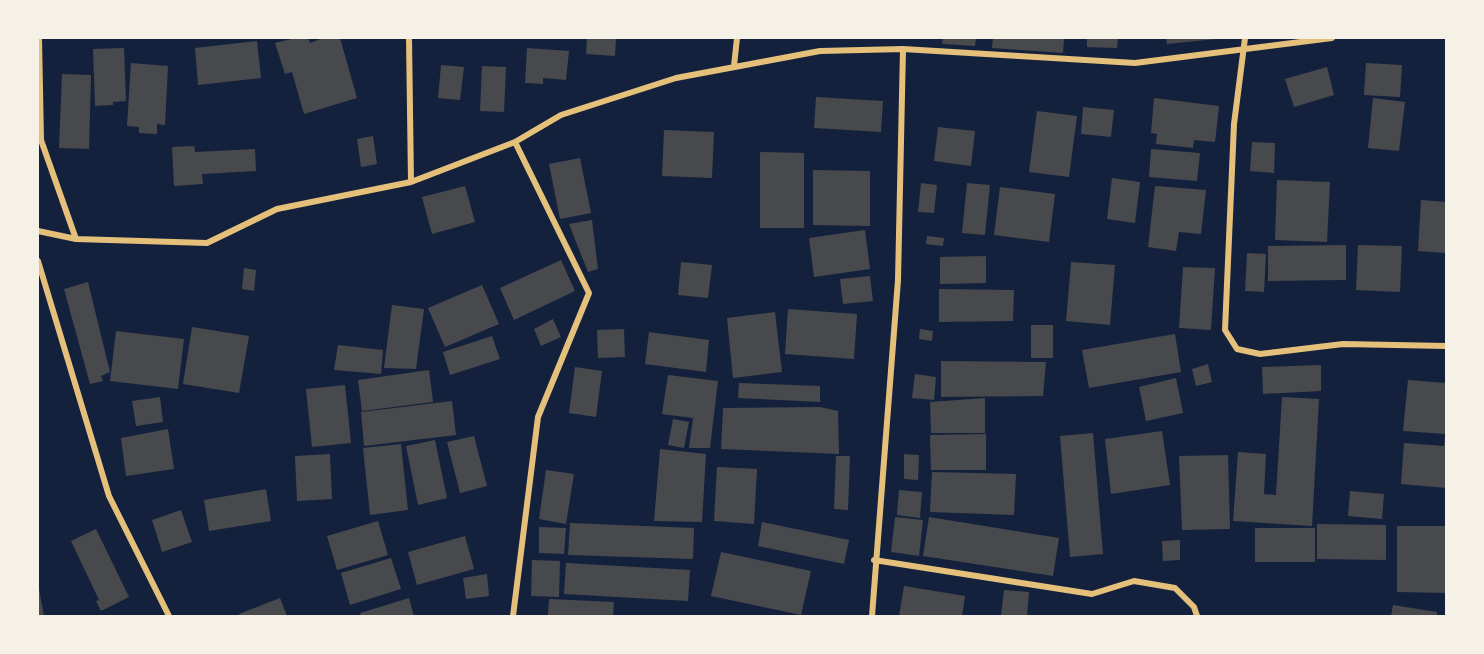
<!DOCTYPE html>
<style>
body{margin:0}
#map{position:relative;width:1484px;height:654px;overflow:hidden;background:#14213d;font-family:Bitter,serif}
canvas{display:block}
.frame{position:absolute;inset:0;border:39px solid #f6f1e7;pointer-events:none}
</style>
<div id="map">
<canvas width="1484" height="654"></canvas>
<div class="frame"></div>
</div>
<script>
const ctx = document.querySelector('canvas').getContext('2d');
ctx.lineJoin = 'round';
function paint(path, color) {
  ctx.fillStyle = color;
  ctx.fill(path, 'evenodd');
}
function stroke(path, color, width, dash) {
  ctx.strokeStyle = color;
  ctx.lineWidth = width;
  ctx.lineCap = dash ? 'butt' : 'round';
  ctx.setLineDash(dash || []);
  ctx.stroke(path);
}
const building = new Path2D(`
 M296,38H308L310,43L323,38H340L357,98L304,114L292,72L285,74L275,43Z
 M587,38H616L615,56L586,54Z
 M943,38H976L975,46L942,44Z
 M993,38H1064L1063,53L992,48Z
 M1087,38H1118L1117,48L1087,47Z
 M1166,38H1216V39L1167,44Z
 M257,41L261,78L198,85L195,48Z
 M124,48L126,101L113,102V105L95,106L93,49Z
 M527,48L569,51L566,80L543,78V84L525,83Z
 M131,63L168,66L165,125L157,124V134L139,133V127L127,126Z
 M1366,63L1402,65L1400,97L1364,95Z
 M441,65L464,67L460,100L438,98Z
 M482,66L506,67L504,112L480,111Z
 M1327,67L1334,95L1294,107L1285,79Z
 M62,74L91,75L89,149L59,148Z
 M816,97L883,101L881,132L814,128Z
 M1154,98L1219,106L1215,142L1194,140L1193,148L1156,144L1157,134L1151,133Z
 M1373,98L1405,102L1399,151L1368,148Z
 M1083,107L1114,110L1111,137L1081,134Z
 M1037,111L1077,116L1069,177L1029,172Z
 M938,127L975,131L971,166L934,161Z
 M664,130L714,132L712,178L662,176Z
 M373,136L377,164L361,167L357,139Z
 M1252,142L1275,143L1274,173L1250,171Z
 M194,146L195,152L255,149L256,171L202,174L203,184L174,186L172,147Z
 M1151,149L1200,153L1197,181L1149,177Z
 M760,152L804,153V228H760Z
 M580,158L591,213L560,219L549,164Z
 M813,170L870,171V226L813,225Z
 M1112,178L1140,182L1135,223L1107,219Z
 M1277,180L1330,182L1327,242L1275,240Z
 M921,183L937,185L934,213L918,212Z
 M967,183L990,185L985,235L962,233Z
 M465,186L475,222L432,234L422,197Z
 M1155,186L1206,190L1201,234L1179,232L1176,251L1148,247Z
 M1000,187L1055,194L1049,242L994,235Z
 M1421,200L1446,202V253L1418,251Z
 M592,220L598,269L588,272L569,224Z
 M865,230L870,269L814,277L809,238Z
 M927,236L944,238L943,246L926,244Z
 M1346,245V280L1268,281V246Z
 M1358,245L1402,246L1400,292L1356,290Z
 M1247,253L1266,254L1264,292L1245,291Z
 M986,256V283L940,284V257Z
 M561,260L575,291L514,320L500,288Z
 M681,262L712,265L708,298L678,295Z
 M1071,262L1115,265L1110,325L1066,321Z
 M1183,267L1215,268L1211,330L1179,328Z
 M244,268L256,270L254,291L242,289Z
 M870,276L873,301L843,304L840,279Z
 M88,282L110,372L101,376L103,381L90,384L64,289Z
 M482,285L499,324L445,347L428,308Z
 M939,289L1014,290L1013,321L939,322Z
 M392,305L424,309L416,369L384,368Z
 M788,309L857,314L854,359L785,354Z
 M775,312L782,372L733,378L727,318Z
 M553,319L561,337L541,346L534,329Z
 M1031,325H1053V358H1031Z
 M192,327L249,336L239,393L183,384Z
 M624,329L625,357L598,358L597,330Z
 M920,329L933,331L932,341L919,339Z
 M116,331L184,339L178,389L110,381Z
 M649,332L709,340L706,372L645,364Z
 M1175,334L1181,372L1089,388L1082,350Z
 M492,336L500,359L450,375L443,352Z
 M338,345L383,350L381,374L334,370Z
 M941,361L1046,362L1043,396L941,397Z
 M1208,364L1212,382L1196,386L1192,369Z
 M1321,365V391L1263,394L1262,367Z
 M575,367L602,371L596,417L569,413Z
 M429,370L433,402L362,411L358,380Z
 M915,374L936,377L934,400L912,398Z
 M668,375L718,381L710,448H689L693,418L662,414Z
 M1176,378L1183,413L1146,421L1139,387Z
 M1408,380L1446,383V488L1401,484L1404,443L1444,446L1445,434L1403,431Z
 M739,383L820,386V402L738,398Z
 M345,385L351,443L312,447L306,389Z
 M160,397L163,422L136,426L132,401Z
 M1282,397L1319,399L1312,526L1233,521L1238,452L1266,454L1264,494L1276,495Z
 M985,398V433H931L930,402Z
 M452,401L456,435L364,446L361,412Z
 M723,408L820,407L838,411L839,454L721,449Z
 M673,419L689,422L684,448L668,445Z
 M168,429L174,469L126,476L121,438Z
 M1162,431L1170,485L1111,494L1105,439Z
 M1093,433L1103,554L1070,557L1060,436Z
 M986,434V470H931L930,435Z
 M474,436L487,486L460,493L447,442Z
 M435,440L447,498L418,505L406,446Z
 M401,444L408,510L370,515L363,448Z
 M660,449L706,454L702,522L654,521Z
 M330,454L332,499L297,501L295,456Z
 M904,454L919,455L918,480L904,479Z
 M1228,455L1230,529L1182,530L1179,456Z
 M836,456H850L848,510L834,509Z
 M717,467L757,469L754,524L714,521Z
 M546,470L574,474L566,524L539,519Z
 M932,472L1016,474L1014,515L930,512Z
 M266,489L271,521L209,531L204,500Z
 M899,490L922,492L920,518L897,515Z
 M1350,491L1384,494L1382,519L1348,516Z
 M181,510L192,542L162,552L152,520Z
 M895,517L923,520L919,556L891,552Z
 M929,517L1059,538L1053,576L923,556Z
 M378,521L388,555L337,570L327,536Z
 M762,522L849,540L844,564L758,546Z
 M570,523L694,528L693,559L568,555Z
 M1317,524L1386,525V560L1317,559Z
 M1397,526H1446V593L1397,592Z
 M539,527L566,528L564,554L539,553Z
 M1255,528H1315V562H1255Z
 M96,529L129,597L101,611L96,601L99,600L71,541Z
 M465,536L474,569L417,585L408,552Z
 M1180,540V560L1163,561L1162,541Z
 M721,552L811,571L801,615L711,596Z
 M391,558L401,589L350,605L341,573Z
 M532,560L560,561L559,597L531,596Z
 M566,563L690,570L688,601L564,594Z
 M487,574L489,596L466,599L463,578Z
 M904,586L965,596L962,616H899Z
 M38,589H39L44,616H38Z
 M1004,590L1029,592L1027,616L1001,615Z
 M280,598L287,616H240L239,614Z
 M409,598L414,616H361L360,613Z
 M549,599L614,602L613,616H548Z
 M1393,605L1437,612V616H1391Z`);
const minor = new Path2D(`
 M39,38L41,140L76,239
 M409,38L411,182
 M1245,38L1234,124L1225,330L1237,349L1260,354L1343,344L1446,346
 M734,66L737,38
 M38,231L76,239L207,243L277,209L411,182L515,142L561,115L676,78L820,51L903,49L1135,63L1332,38
 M38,261L109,496L169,616
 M874,560L1092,594L1134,581L1175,588L1194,607L1197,616
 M513,616L538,417L589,293L515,142
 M872,616L898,280L903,49`);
paint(building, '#48494c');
stroke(minor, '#e5c07b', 6);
</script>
